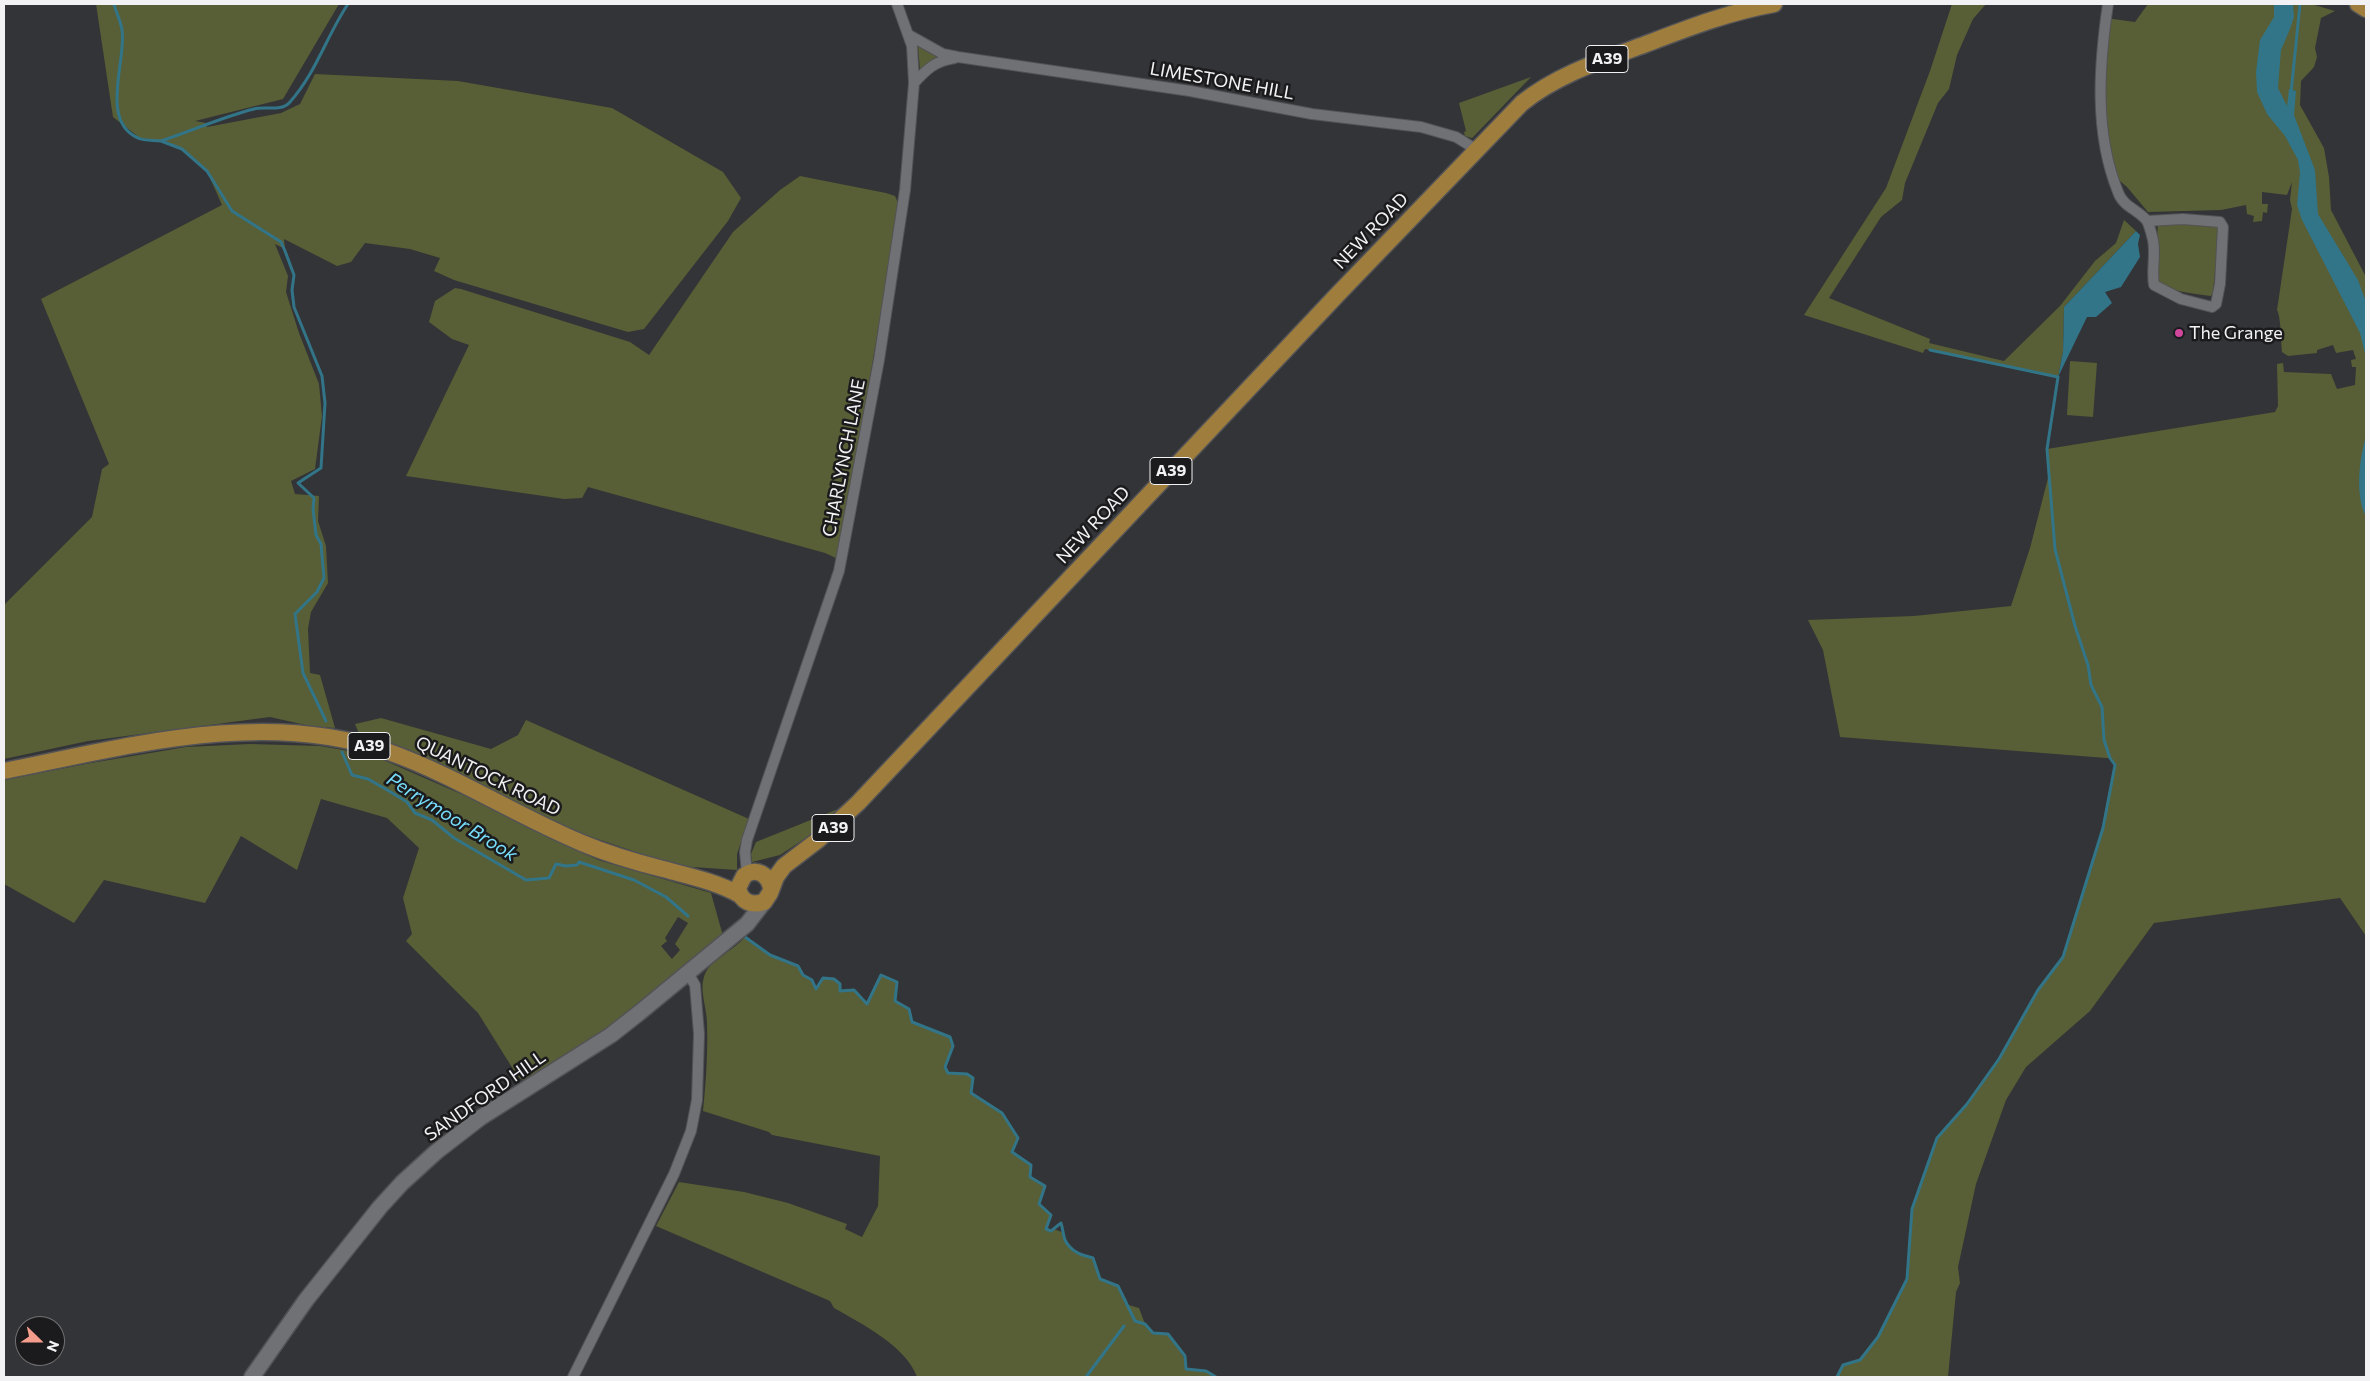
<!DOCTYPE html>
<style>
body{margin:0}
#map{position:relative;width:2370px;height:1381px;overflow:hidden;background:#333437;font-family:Commissioner,sans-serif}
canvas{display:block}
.frame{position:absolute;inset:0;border:5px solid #f2f2f4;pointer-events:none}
.north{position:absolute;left:15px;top:1316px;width:50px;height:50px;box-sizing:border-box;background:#1b1b1d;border:1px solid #717173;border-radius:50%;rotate:112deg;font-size:14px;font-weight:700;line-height:20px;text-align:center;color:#f2f2f4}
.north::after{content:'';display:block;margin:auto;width:18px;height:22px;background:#f59d8d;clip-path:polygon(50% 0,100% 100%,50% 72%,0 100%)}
</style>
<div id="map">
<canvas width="2370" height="1381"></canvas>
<div class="frame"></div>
<div class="north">N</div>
</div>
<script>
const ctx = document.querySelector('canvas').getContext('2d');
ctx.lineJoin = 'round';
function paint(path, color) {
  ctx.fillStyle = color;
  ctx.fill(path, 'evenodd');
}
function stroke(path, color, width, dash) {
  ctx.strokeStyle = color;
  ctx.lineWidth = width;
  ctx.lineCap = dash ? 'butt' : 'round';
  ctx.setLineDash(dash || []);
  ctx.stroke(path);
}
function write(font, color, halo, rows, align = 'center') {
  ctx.font = font + ' Commissioner,sans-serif';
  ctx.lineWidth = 5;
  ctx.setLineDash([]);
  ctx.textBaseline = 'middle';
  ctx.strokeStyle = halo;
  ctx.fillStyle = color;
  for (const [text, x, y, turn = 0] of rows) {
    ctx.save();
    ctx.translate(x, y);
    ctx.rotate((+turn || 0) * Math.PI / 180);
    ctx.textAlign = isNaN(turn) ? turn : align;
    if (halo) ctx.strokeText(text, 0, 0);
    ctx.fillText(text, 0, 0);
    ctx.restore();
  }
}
const green = new Path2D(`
 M96,4H339L283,99L195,121L206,123L207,127L281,113L300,104L315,74L458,81L612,108L723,172L741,198L728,221L644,329L628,332L454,280L434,271L440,258L410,249L365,243L351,262L337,266L284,239L285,249L275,244L288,276L286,292L299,333L319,384L322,416L315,469L291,481L295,494L319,496L318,521L326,546L328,583L311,612L308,629L310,673L320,675L335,728L310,726L270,717L88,741L4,759V605L92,517L102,469L109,464L41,299L222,205L207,171L182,149L161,141L140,138L113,117Z
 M1952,4H1986L1973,19L1957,55L1949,89L1938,103L1905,183L1902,200L1881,217L1829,298L1930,339L1929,343L2004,361L2060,306L2095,261L2116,243L2124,220L2136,231L2064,307L2063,352L2058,377L1925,349L1923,353L1804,315L1886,188L1930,71Z
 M2148,4H2311L2335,11L2321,18L2315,48L2317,57L2314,67L2301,81L2300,105L2324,148L2329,177L2331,210L2366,277V936L2340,898L2154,923L2090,1011L2026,1067L2006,1100L1976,1184L1958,1267L1960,1283L1956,1292L1948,1377H1837L1843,1365L1860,1360L1878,1337L1907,1279L1912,1209L1937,1138L1967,1104L1999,1059L2038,990L2063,957L2103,828L2115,765L2110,758H2106L1840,737L1823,650L1808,620L1914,616L2011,606L2030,548L2048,478L2047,449L2275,412L2278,406L2277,364L2283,363L2284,372L2331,374L2337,389L2355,385L2356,367H2352L2351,360L2356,359L2353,350L2336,353L2333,345L2317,350V353L2288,356L2282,352C2281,341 2281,317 2277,310L2292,209L2290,200L2292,182L2287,195L2262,192V204H2268L2267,213L2263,212L2262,221L2253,222L2254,216L2247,214L2246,205L2221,210L2148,212L2127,187L2113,175L2101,146L2106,18L2135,22Z
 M918,46L938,57L920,70Z
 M1531,77L1475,135L1472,138L1465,136L1464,132L1466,131L1459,103Z
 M800,176L886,193L895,196L899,205L861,431L836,558L825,553L588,487L582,498L564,499L406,476L469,345L452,339L429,322L435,301L455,288L461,289L630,342L649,355L733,232L780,190Z
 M2188,223L2219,227L2213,293L2211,296C2145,287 2154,287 2158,224Z
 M2070,361L2097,363L2093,417L2067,415Z
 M381,718L491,749L518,735L526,720L749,819L737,854V870L677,866L565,828L438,762L380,740L360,736L355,724Z
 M250,744L320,746L372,755L461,794L598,860L711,893L723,936L670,983L644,998L631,1012L545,1069L523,1080L518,1077L478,1013L406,941L412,934L403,898L419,848L387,818L321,799L297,870L241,836L205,903L104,880L74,923L4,884V780L91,763L186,747ZM678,917L688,923L675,944L680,950L672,959L661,946L667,941L665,938Z
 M838,809L818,830L780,855L752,862L751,854L756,842Z
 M745,937L770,955L798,966L803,975L812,980L816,989L823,978L834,979L840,984L841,990H854L867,1004L881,975L897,982L895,1000L909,1009L912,1022L950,1037L953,1046L945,1067L947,1073L967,1074L973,1078L971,1093L1002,1113L1018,1138L1012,1152L1031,1165L1030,1178L1045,1186L1040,1204L1051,1215L1046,1229L1051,1231L1054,1229L1064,1233C1065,1249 1080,1255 1093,1258L1100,1279L1118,1286L1125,1304L1139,1308L1145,1324L1153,1332L1168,1334L1185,1359L1187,1369L1206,1371L1216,1377H917C906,1346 862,1324 834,1308L830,1301L656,1226L679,1182L744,1192L788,1203L847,1224L845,1229L862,1237L878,1206L880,1156L772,1135L769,1132L703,1111C706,1082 708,1052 707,1023C707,1006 697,986 707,970C714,959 735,949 745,937Z`);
const water = new Path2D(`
 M2274,4H2293L2294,17L2290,29L2281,50L2278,88L2287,106L2289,89L2296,91L2294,115L2315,170L2318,214L2358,280L2366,302V358L2360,333L2302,220L2297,205L2300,173L2298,160L2285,136L2267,114L2257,92L2256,72L2260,40L2274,17Z
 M2136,231L2140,235L2138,244L2140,257L2121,287L2105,292L2112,303L2096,317H2087L2058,377L2063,352L2064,307Z
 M2366,436V517C2355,494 2359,461 2366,436Z`);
const stream = new Path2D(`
 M114,4C116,13 121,21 122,30C127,59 99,121 138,138C144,141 154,140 161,141
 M2291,93L2300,4
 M326,721L303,673L295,614L317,592L324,578L321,544L316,535L313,509L314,498L298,483L321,468L325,403L322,376L294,307L292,290L294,275L285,251L281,242L232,211L207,171L182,149L161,141C192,131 222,117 254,109C265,106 282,112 290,102C316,73 327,35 348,4
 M342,752L352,775L368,779L389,791L407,802L415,813L432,820L454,838L526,880L549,878L556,864L566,866L577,865L579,862L634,880L666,897L688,916
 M745,937L770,955L798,966L803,975L812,980L816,989L823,978L834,979L840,984V991L854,990L867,1004L881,975L897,982L895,1001L909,1009L912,1022L950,1037L953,1046L945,1067L948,1073L967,1074L973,1078L971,1093L1002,1113L1018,1138L1012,1152L1031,1165L1030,1177L1045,1186L1039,1204L1051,1215L1046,1229L1051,1231L1061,1223C1063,1229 1063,1235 1065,1240C1071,1252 1081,1255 1093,1258L1100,1279L1118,1286L1135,1321L1145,1324L1153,1333L1168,1334L1185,1356L1186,1369L1206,1371L1216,1377
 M1086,1377L1124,1326
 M1837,1377L1843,1365L1860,1360L1878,1337L1907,1279L1912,1209L1937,1138L1967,1104L1999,1059L2038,990L2063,957L2103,828L2115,765L2110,758L2104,740L2102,707L2091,685L2088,665L2075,626L2055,549L2047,449L2058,377L1930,350`);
const street = new Path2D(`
 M2108,4C2099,65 2094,133 2118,192C2123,207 2139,210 2147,221C2149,225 2151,232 2152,236C2157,251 2151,269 2154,285L2181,299L2212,307L2216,304L2220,284L2223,227L2220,222L2183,219L2147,221
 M909,35L943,54L958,57L1190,91L1312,114L1421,127L1456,137L1477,150
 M914,83C927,69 935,61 955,58
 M747,873L745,852L747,840L839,571L879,360L905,190L914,83L912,46L897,4
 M573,1377L674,1174L691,1131L697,1100L699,1034L695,985L688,973`);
const secondary = new Path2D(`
 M252,1377L306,1300L380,1207L402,1183L436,1152L480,1118L611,1035L639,1013L747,924L764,902`);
const primary = new Path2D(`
 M2358,4L2366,9
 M4,771C129,746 265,708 389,752C456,776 517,816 582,843C608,854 635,862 663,869C689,876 717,882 740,895
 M771,888C769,875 756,866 744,876L738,888C741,902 751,906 764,902L770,893L776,877L784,866L818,840L858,803L1338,294L1522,103C1558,74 1603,60 1646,44C1688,28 1729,12 1774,4`);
const markers = [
 [2179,333,5,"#d1479c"]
];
const shields = [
 [1607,59,42],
 [1171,471,42],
 [369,746,42],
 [833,828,42]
];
const shieldNames = [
 ["A39",1607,59],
 ["A39",1171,471],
 ["A39",369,746],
 ["A39",833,828]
];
const streetNames = [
 ["LIMESTONE HILL",1222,81,10],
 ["NEW ROAD",1371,231,-46],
 ["CHARLYNCH LANE",844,458,-79],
 ["NEW ROAD",1093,525,-47],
 ["QUANTOCK ROAD",488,776,26],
 ["SANDFORD HILL",485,1096,-35]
];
const poiNames = [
 ["The Grange",2189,333]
];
const waterNames = [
 ["Perrymoor Brook",452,817,32]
];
paint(green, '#585e35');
paint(water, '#327588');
stroke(stream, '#327588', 3);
stroke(street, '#535356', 12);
stroke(secondary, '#535356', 18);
stroke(primary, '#535356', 19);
stroke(street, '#707175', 10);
stroke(secondary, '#707175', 15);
stroke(primary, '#9f7e3d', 16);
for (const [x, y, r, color] of markers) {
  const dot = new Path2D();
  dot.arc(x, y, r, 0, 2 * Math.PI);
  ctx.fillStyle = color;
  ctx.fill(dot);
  stroke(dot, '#1b1b1d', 2);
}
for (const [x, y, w] of shields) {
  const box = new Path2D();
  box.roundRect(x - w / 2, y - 13.5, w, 27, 4);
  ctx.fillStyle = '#1b1b1d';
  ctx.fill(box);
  stroke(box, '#f2f2f4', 1);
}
write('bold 16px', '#f2f2f4', null, shieldNames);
write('18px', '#f2f2f4', '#1b1b1d', streetNames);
write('18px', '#f2f2f4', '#1b1b1d', poiNames, 'left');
write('italic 19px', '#78defb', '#1b1b1d', waterNames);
</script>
